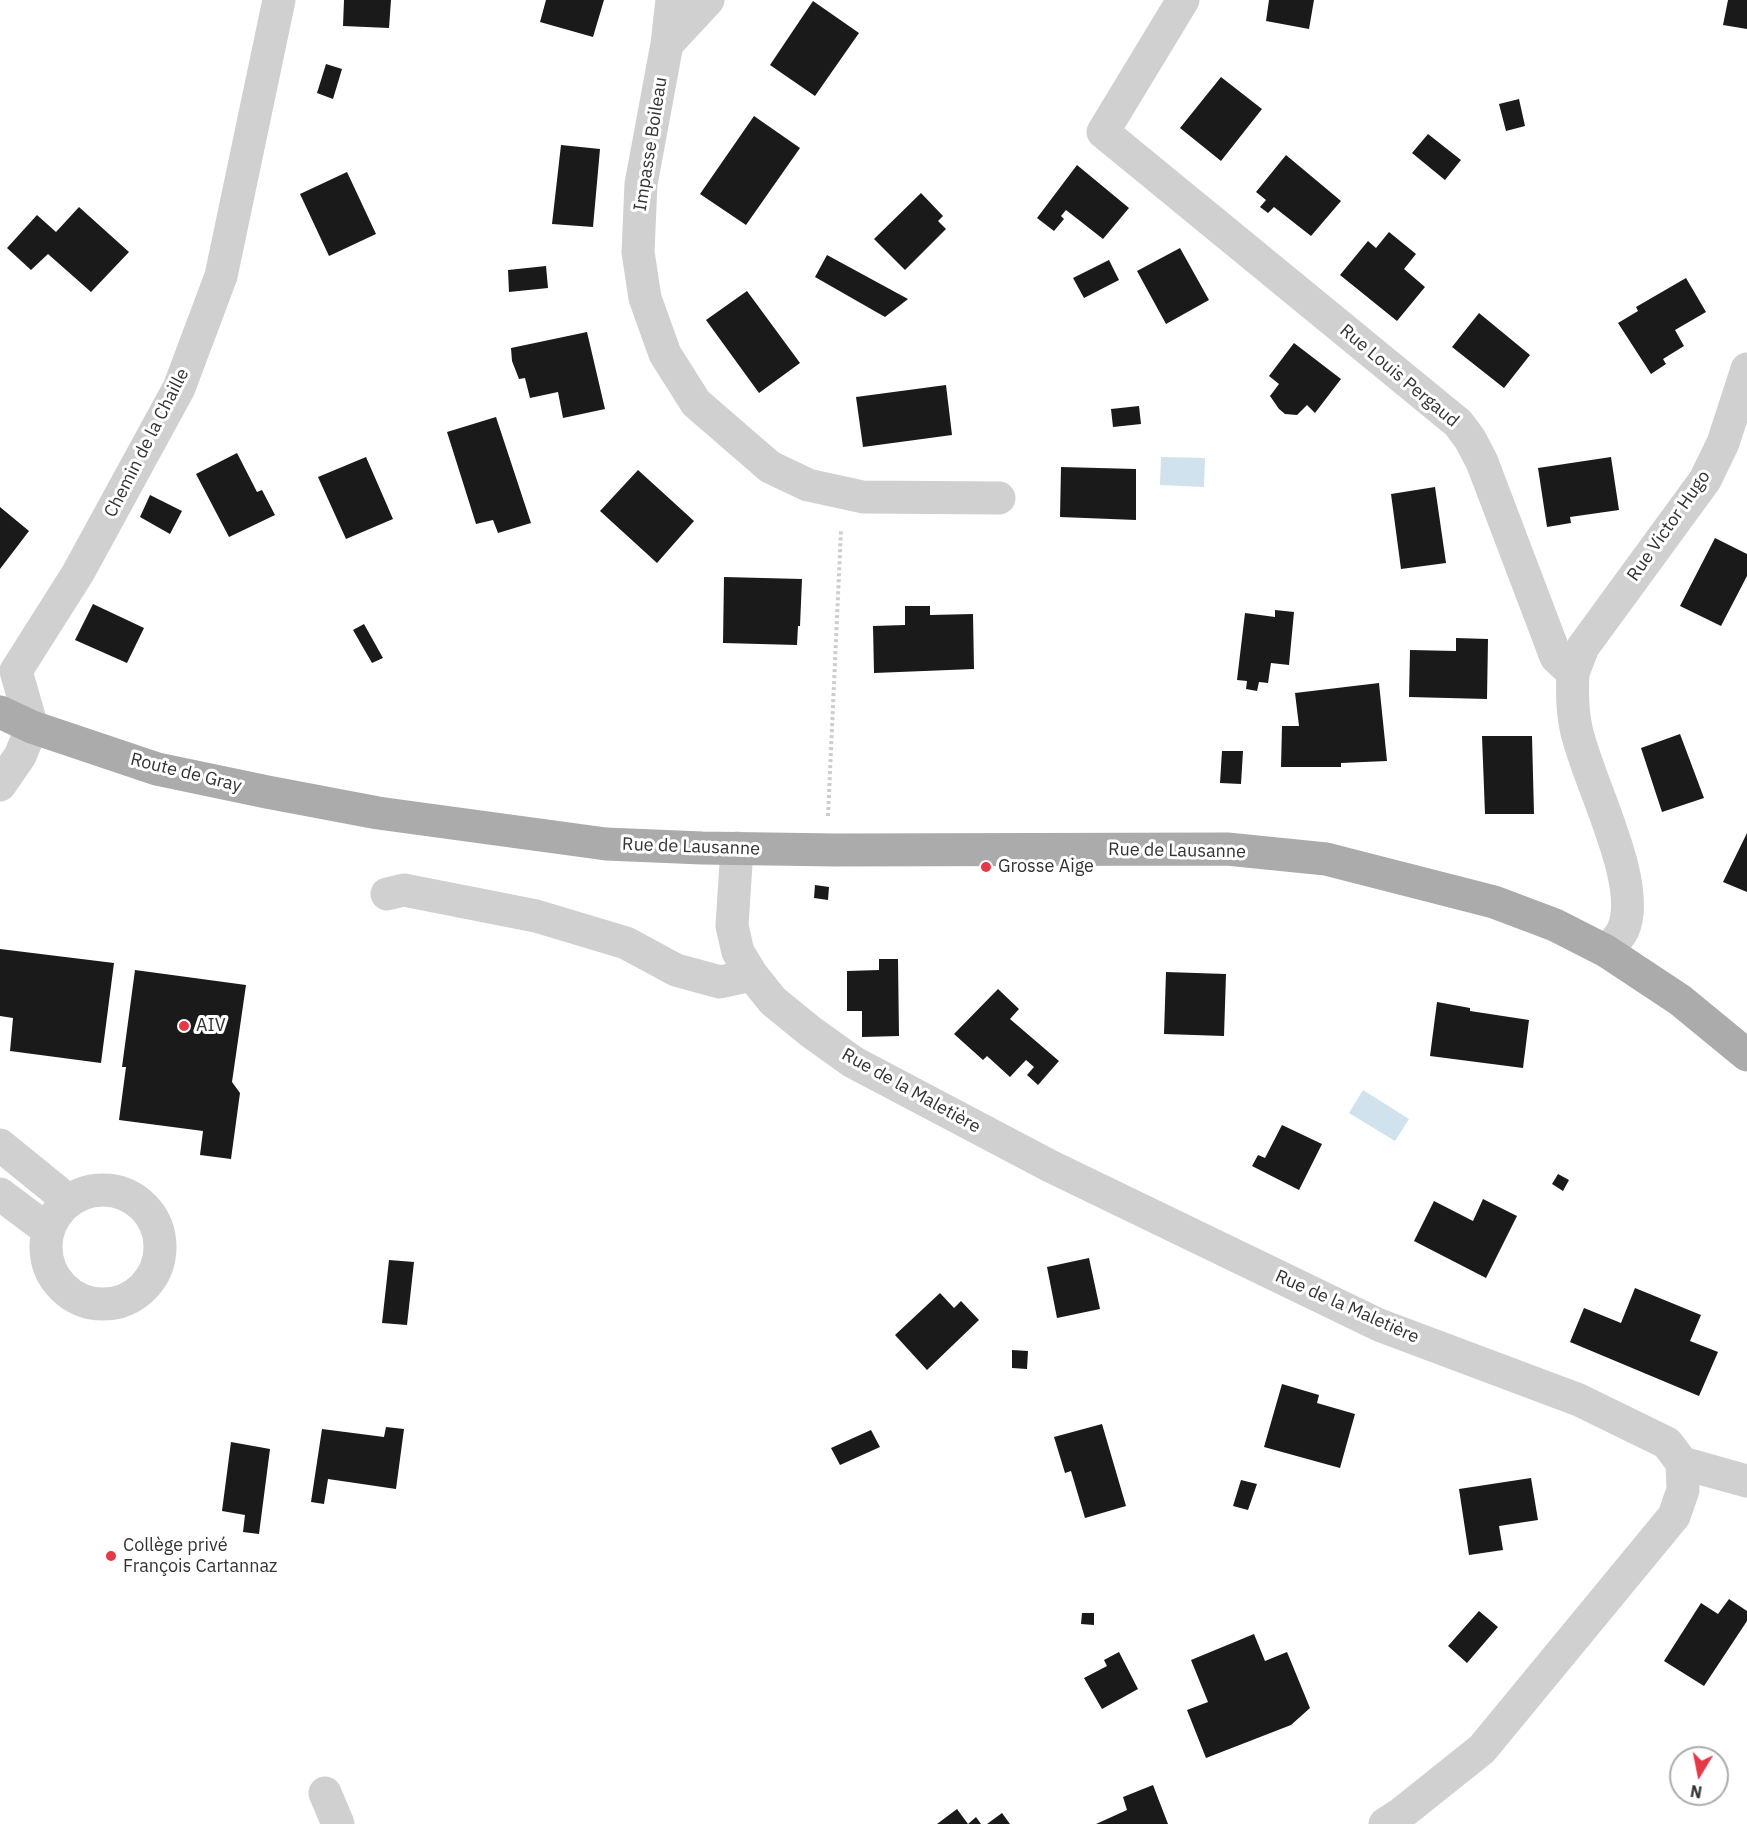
<!DOCTYPE html>
<meta charset="utf-8">
<style>
body{margin:0}
#map{position:relative;width:1747px;height:1824px;overflow:hidden;background:#fff;font-family:"IBM Plex Sans",sans-serif}
canvas{display:block}
.north{position:absolute;left:1669px;top:1746px;width:60px;height:60px;box-sizing:border-box;background:#fff;border:2px solid #adadad;border-radius:50%;rotate:190deg;font-size:16px;font-weight:700;line-height:24px;text-align:center;color:#333}
.north::after{content:'';display:block;margin:auto;width:21px;height:27px;background:#e63946;clip-path:polygon(50% 0,100% 100%,50% 72%,0 100%)}
</style>
<div id="map">
<canvas width="1747" height="1824"></canvas>
<div class="north">N</div>
</div>
<script>
const ctx = document.querySelector('canvas').getContext('2d');
ctx.lineJoin = 'round';
function paint(path, color) {
  ctx.fillStyle = color;
  ctx.fill(path, 'evenodd');
}
function stroke(path, color, width, dash) {
  ctx.strokeStyle = color;
  ctx.lineWidth = width;
  ctx.lineCap = dash ? 'butt' : 'round';
  ctx.setLineDash(dash || []);
  ctx.stroke(path);
}
function write(font, color, halo, rows, align = 'center') {
  ctx.font = font + ' "IBM Plex Sans",sans-serif';
  ctx.lineWidth = 6;
  ctx.setLineDash([]);
  ctx.textBaseline = 'middle';
  ctx.strokeStyle = halo;
  ctx.fillStyle = color;
  for (const [text, x, y, turn = 0] of rows) {
    ctx.save();
    ctx.translate(x, y);
    ctx.rotate((+turn || 0) * Math.PI / 180);
    ctx.textAlign = isNaN(turn) ? turn : align;
    if (halo) ctx.strokeText(text, 0, 0);
    ctx.fillText(text, 0, 0);
    ctx.restore();
  }
}
const water = new Path2D(`
 M1161,457L1205,458L1204,487L1160,485Z
 M1363,1090L1409,1119L1395,1141L1349,1113Z`);
const building = new Path2D(`
 M344,0H391L389,28L343,26Z
 M546,0H604L593,37L540,22Z
 M1269,0H1314L1309,29L1266,21Z
 M1728,0H1747V29L1723,25Z
 M813,1L859,33L815,96L770,65Z
 M326,64L342,69L333,99L317,93Z
 M1221,77L1262,109L1221,161L1180,128Z
 M1519,99L1525,126L1506,131L1499,104Z
 M754,116L800,148L746,225L700,194Z
 M1428,134L1461,160L1445,180L1412,153Z
 M561,145L600,149L593,227L552,224Z
 M1286,155L1341,201L1311,236L1274,207L1268,213L1260,207L1266,200L1256,192Z
 M1077,165L1129,208L1103,239L1066,210L1061,216L1064,219L1054,231L1037,218Z
 M347,172L376,234L329,256L300,194Z
 M921,193L943,216L938,221L946,229L905,270L874,239Z
 M79,207L129,252L91,292L48,254L31,270L7,248L37,215L56,232Z
 M1389,232L1416,254L1404,269L1425,287L1397,321L1340,275L1368,241L1376,248Z
 M1180,248L1209,300L1166,324L1137,271Z
 M827,255L908,299L885,317L815,277Z
 M1109,260L1119,280L1084,298L1073,278Z
 M546,266L548,288L509,292L508,270Z
 M1686,278L1706,312L1675,330L1684,346L1663,359L1666,364L1651,374L1618,323L1638,311L1636,307Z
 M747,291L800,363L759,393L706,320Z
 M1479,313L1530,355L1504,388L1452,347Z
 M587,332L605,409L563,418L558,392L530,398L525,378L519,379L512,361L511,348Z
 M1294,343L1341,379L1315,413L1307,405L1297,415L1285,414L1279,409L1270,396L1279,384L1269,376Z
 M946,385L952,435L863,447L856,397Z
 M1139,406L1141,424L1113,427L1111,409Z
 M496,417L531,523L498,533L493,520L476,524L447,432Z
 M237,453L257,492L262,490L275,515L229,537L196,474Z
 M366,457L393,519L346,539L318,477Z
 M1611,457L1619,510L1570,517L1571,523L1547,527L1538,468Z
 M1061,467L1136,469V520L1060,517Z
 M638,470L694,521L657,563L600,511Z
 M1435,487L1446,563L1401,569L1391,494Z
 M150,495L182,511L170,534L140,517Z
 M0,507L29,531L0,569Z
 M1715,538L1747,554V576L1721,626L1680,606Z
 M724,577L802,579L800,626H798L797,645L723,643Z
 M93,604L144,628L127,663L75,640Z
 M905,606H930V615L973,614L974,669L874,673L873,626L905,625Z
 M1275,610L1294,612L1289,665L1271,663L1268,683L1259,682L1257,691L1246,689L1247,681L1237,680L1245,613L1275,617Z
 M364,624L383,658L372,663L353,630Z
 M1456,638L1488,639L1487,699L1409,697L1410,650L1456,651Z
 M1379,683L1387,761L1341,763V767H1281L1282,726H1299L1295,693Z
 M1680,734L1704,798L1662,812L1641,748Z
 M1482,736H1532L1534,814H1485Z
 M1222,751H1243L1241,784L1220,783Z
 M1747,833V892L1723,882Z
 M815,885L829,887L828,900L814,898Z
 M0,949L114,963L101,1063L10,1051L13,1018L0,1016Z
 M879,959H898L899,1036L862,1037V1011H847V971L879,970Z
 M135,970L246,985L232,1082L240,1093L231,1159L200,1155L203,1131L119,1120L126,1067H122Z
 M1166,972L1226,974L1224,1036L1164,1034Z
 M998,989L1019,1009L1010,1019L1059,1061L1038,1085L1027,1075L1034,1067L1026,1060L1010,1077L987,1056L983,1060L954,1034Z
 M1437,1002L1470,1008V1011L1529,1020L1523,1068L1430,1056Z
 M1282,1125L1322,1144L1299,1190L1252,1166L1258,1155L1265,1158Z
 M1558,1174L1569,1180L1563,1191L1552,1184Z
 M1483,1199L1517,1216L1486,1278L1414,1241L1434,1201L1473,1221Z
 M1089,1258L1100,1309L1057,1318L1047,1267Z
 M389,1260L414,1262L407,1325L382,1323Z
 M1635,1288L1701,1315L1690,1341L1718,1352L1699,1396L1570,1342L1584,1308L1621,1323Z
 M940,1293L954,1308L961,1301L979,1320L927,1370L895,1335Z
 M1012,1350L1028,1351L1027,1369L1012,1368Z
 M1282,1384L1319,1395L1317,1403L1355,1414L1340,1468L1264,1447Z
 M1102,1424L1126,1506L1085,1518L1071,1471L1065,1473L1054,1437Z
 M386,1427L404,1429L396,1489L328,1479L324,1504L311,1502L322,1429L384,1437Z
 M871,1430L880,1447L840,1465L831,1448Z
 M231,1442L270,1449L259,1534L243,1532L245,1515L222,1511Z
 M1531,1478L1538,1520L1499,1526L1503,1550L1469,1555L1459,1489Z
 M1241,1480L1257,1484L1248,1510L1233,1506Z
 M1729,1599L1747,1611V1621L1704,1686L1664,1661L1701,1603L1718,1614Z
 M1479,1611L1498,1627L1467,1663L1448,1646Z
 M1082,1613H1094V1625L1081,1624Z
 M1254,1634L1265,1661L1287,1652L1310,1708L1291,1725L1206,1758L1187,1710L1208,1702L1191,1660Z
 M1119,1652L1138,1689L1102,1709L1084,1678L1107,1666L1104,1660Z
 M1153,1785L1168,1824H1096L1127,1810L1123,1797Z
 M957,1809L968,1824L976,1817L981,1824H937Z
 M1002,1813L1010,1824H987Z`);
const path = new Path2D(`
 M828,816L841,530`);
const minor = new Path2D(`
 M672,0L667,44L641,184L638,252L645,298L665,354L696,403L770,467L808,485L863,497L999,498
 M1183,0L1103,132L1458,423L1470,439L1482,462L1556,657L1573,673C1572,692 1572,709 1576,728C1586,779 1644,882 1623,930C1620,937 1612,945 1606,951
 M667,44L708,0
 M1573,673L1583,647L1705,480L1723,443L1747,369
 M0,785L20,756L32,727L16,671L78,573L179,388L221,276L279,0
 M737,848L732,926L738,952L752,975L773,1001L811,1032L853,1062L1050,1166L1379,1325L1579,1400L1667,1443L1682,1463L1683,1490L1674,1516L1482,1749L1402,1813L1385,1824
 M387,894L404,890L536,916L626,943L676,970L720,982L752,975
 M0,1145L69,1201
 M46 1247a57 57 0 1 1 114 0a57 57 0 1 1-114 0Z
 M0,1194L48,1230
 M1682,1463L1747,1481
 M325,1793L338,1824`);
const major = new Path2D(`
 M0,712L32,727L157,769L267,792L378,813L606,844L702,848L836,850L1227,849L1326,859L1494,902L1555,925L1606,951L1680,1000L1747,1055`);
const markers = [
 [986,867,6,"#e63946"],
 [184,1026,6,"#e63946"],
 [111,1556,6,"#e63946"]
];
const streetNames = [
 ["Impasse Boileau",651,144,-81],
 ["Rue Louis Pergaud",1399,376,40],
 ["Chemin de la Chaille",147,443,-63],
 ["Rue Victor Hugo",1669,526,-55],
 ["Route de Gray",186,773,14],
 ["Rue de Lausanne",691,847,2],
 ["Rue de Lausanne",1177,851,1],
 ["Rue de la Maletière",911,1091,29],
 ["Rue de la Maletière",1347,1307,24]
];
const poiNames = [
 ["Grosse Aige",998,867],
 ["AIV",196,1026],
 ["Collège privé",123,1546],
 ["François Cartannaz",123,1567]
];
paint(water, '#cfe2ee');
paint(building, '#1a1a1a');
stroke(path, '#cdcdcd', 4, [3, 3]);
stroke(minor, '#d0d0d0', 33);
stroke(major, '#ababab', 33);
for (const [x, y, r, color] of markers) {
  const dot = new Path2D();
  dot.arc(x, y, r, 0, 2 * Math.PI);
  ctx.fillStyle = color;
  ctx.fill(dot);
  stroke(dot, '#fff', 2);
}
write('18px', '#333', '#fff', streetNames);
write('18px', '#333', '#fff', poiNames, 'left');
</script>
